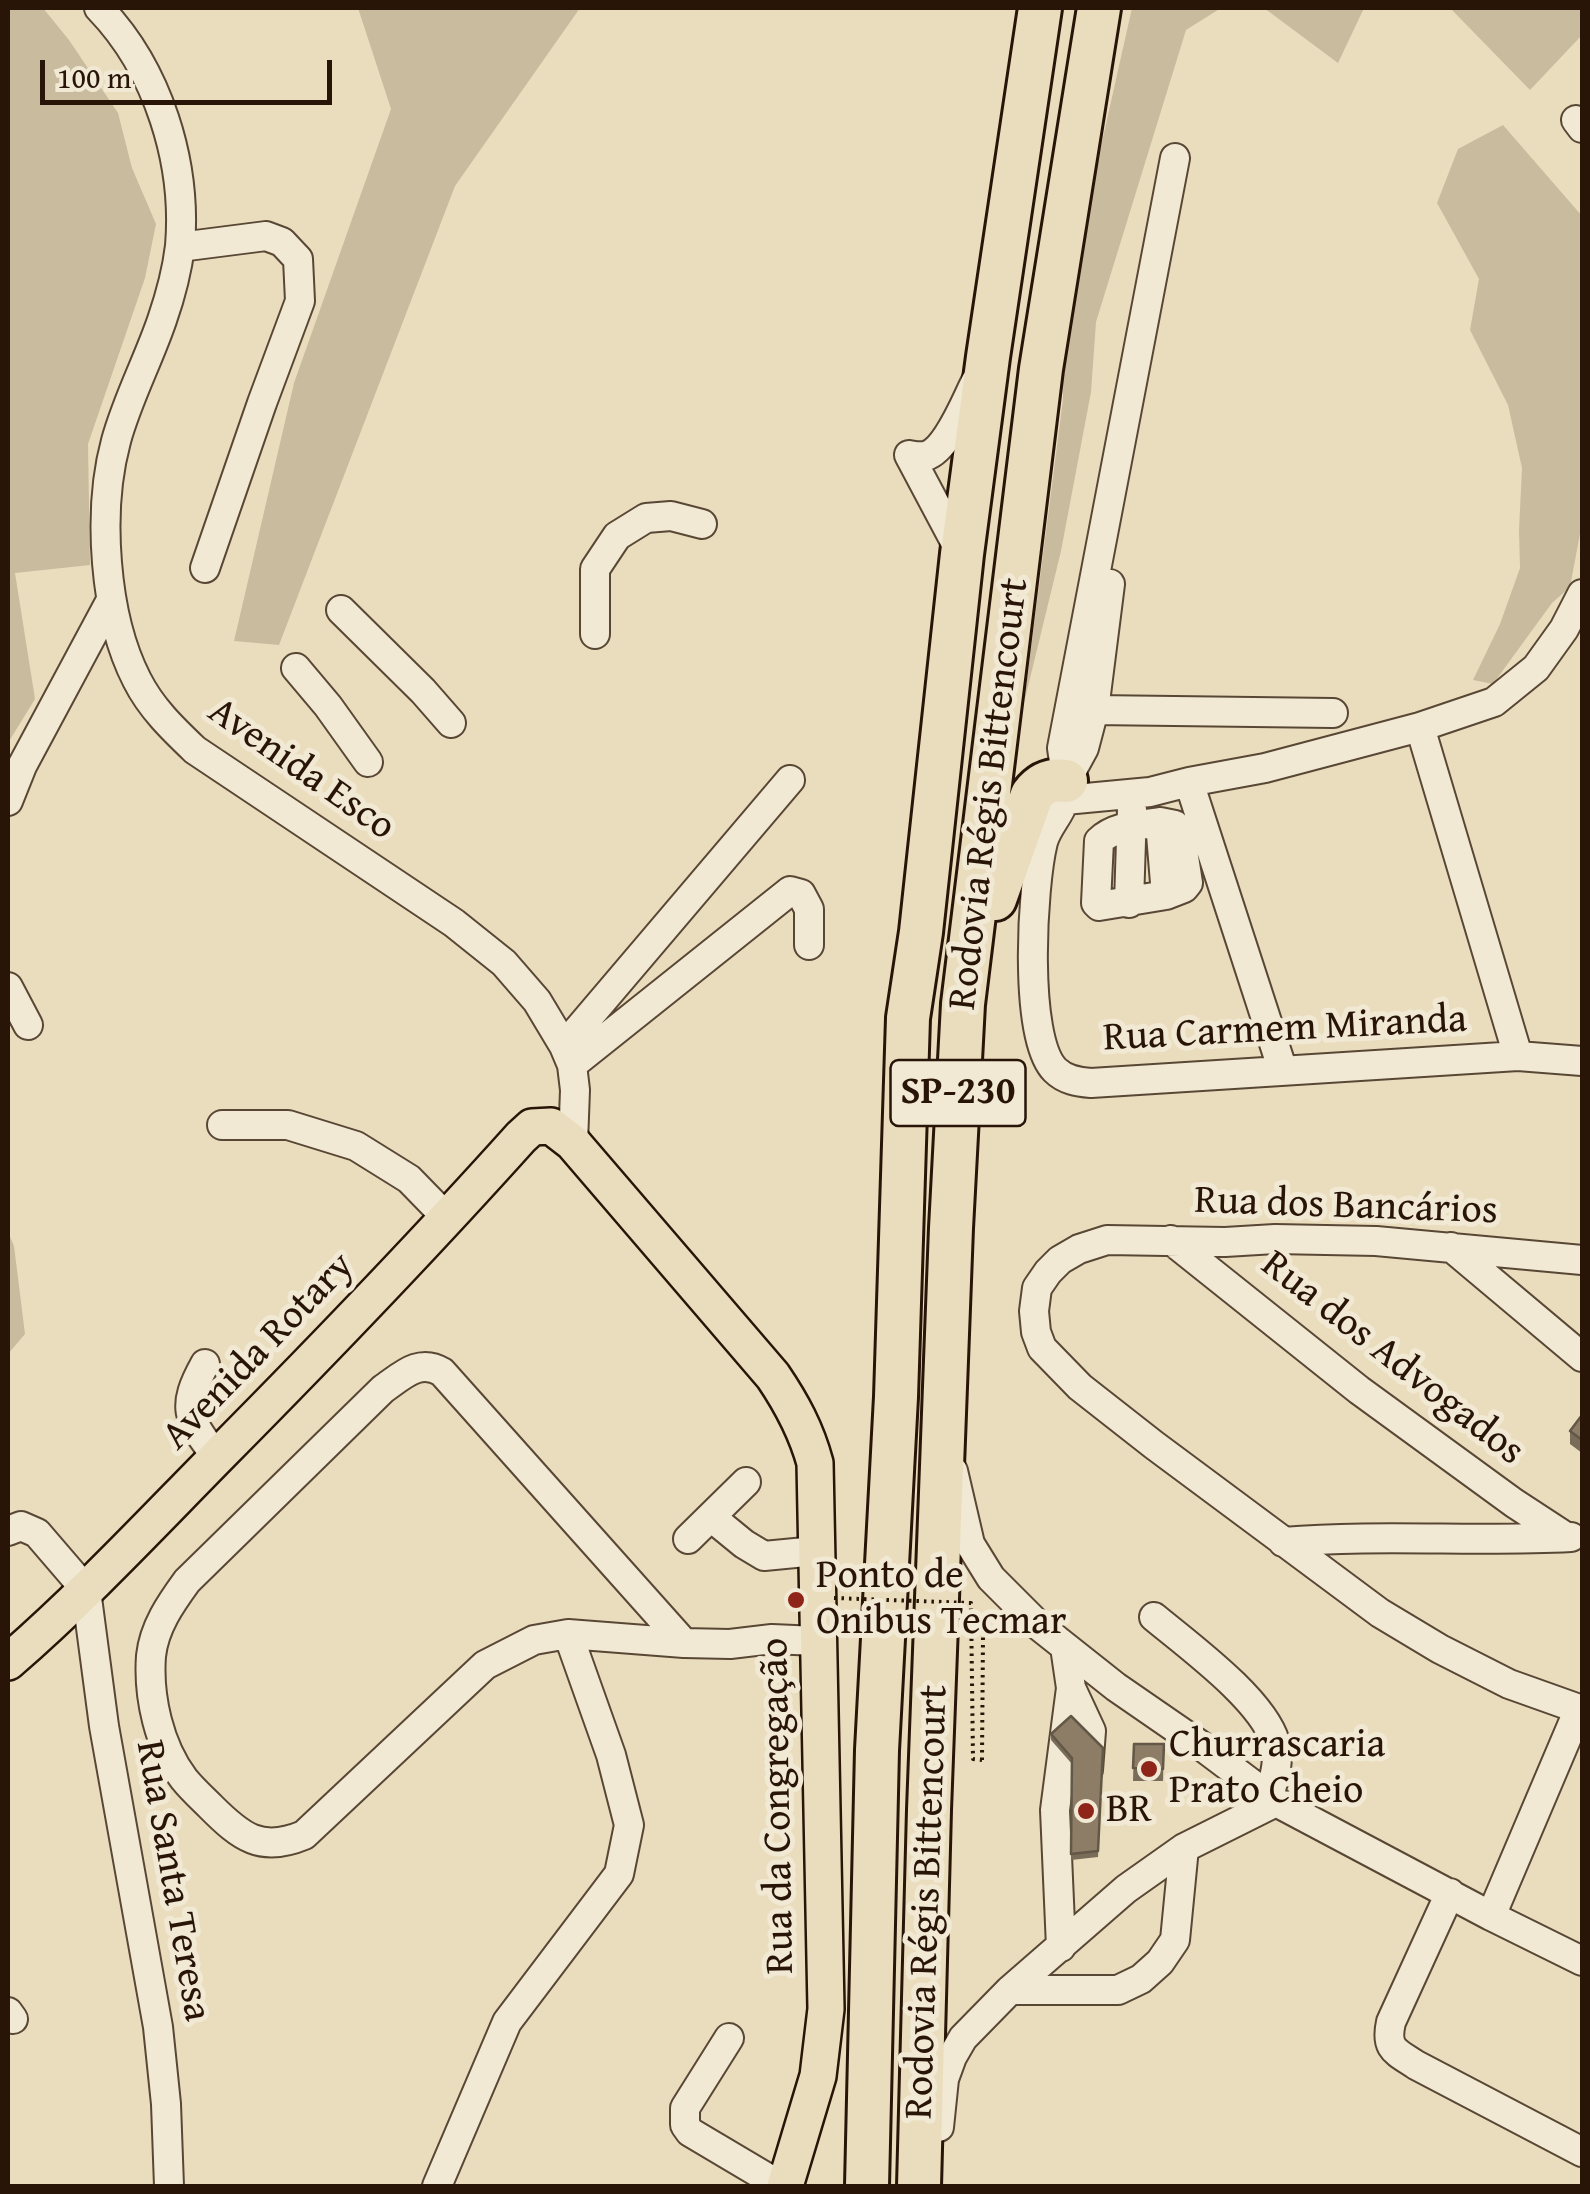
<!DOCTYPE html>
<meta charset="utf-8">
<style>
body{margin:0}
#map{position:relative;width:1590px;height:2194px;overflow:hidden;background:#eaddbd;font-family:"Gentium Book Plus",serif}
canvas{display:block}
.frame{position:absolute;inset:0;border:10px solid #291508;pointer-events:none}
.scale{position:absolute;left:40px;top:60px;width:292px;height:45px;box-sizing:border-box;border:5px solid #291508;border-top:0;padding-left:12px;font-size:30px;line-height:35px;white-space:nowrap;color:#291508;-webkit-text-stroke:8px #f1e9d4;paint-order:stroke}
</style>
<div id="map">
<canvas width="1590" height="2194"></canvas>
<div class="frame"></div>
<div class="scale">100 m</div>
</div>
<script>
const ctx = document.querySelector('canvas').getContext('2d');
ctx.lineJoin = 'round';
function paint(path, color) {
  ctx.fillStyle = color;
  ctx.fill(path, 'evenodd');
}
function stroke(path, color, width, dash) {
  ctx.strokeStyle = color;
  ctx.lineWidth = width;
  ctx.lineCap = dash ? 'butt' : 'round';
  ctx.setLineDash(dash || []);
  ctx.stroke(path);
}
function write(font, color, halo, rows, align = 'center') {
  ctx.font = font + ' "Gentium Book Plus",serif';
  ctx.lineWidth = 10;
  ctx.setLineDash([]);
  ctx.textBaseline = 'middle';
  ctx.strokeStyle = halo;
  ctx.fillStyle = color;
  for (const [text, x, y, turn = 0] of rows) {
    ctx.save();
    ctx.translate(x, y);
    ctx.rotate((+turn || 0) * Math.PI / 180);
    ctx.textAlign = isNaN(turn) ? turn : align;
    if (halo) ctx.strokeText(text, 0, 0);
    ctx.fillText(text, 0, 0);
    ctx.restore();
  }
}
const green = new Path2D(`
 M8,8H43L69,40L118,113L132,168L156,224L145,278L88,444L90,565L15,573L35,699L8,743Z
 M358,8H580L455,186L279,645L234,641L294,383L391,109Z
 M1132,8H1221L1186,30L1096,322L1091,392L1061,551L1024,703L1063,399L1064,311Z
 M1264,8H1364L1338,63Z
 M1450,8H1582V35L1530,90Z
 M1503,125L1582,216V523L1570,587L1552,603L1493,684L1473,680L1500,624L1520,568L1519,530L1522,468L1508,405L1470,330L1479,279L1437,203L1458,149Z
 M8,1232L14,1246L25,1334L8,1354Z`);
const path = new Path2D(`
 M982,1760L983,1635L993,1614`);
const minor = new Path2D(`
 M99,8C158,69 187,162 180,246C177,271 170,297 162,320C148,361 127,400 116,441C97,511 104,616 137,680C151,708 173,729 195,750L454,923L504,963L537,1001L564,1046L572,1065L575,1090L573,1143
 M1576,120L1582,128
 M1175,158L1062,748C1064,764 1070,785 1064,801C1059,816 1047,827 1043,842C1032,886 1023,1038 1055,1070C1065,1080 1078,1082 1091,1083L1518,1056L1582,1061
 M180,247L266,236L282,242L298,259L300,301L262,403L205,568
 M909,455C915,456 920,457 926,456C948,449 966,400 976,381
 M909,455L960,551
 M341,610L423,691L451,723
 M595,634V569L617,536L646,518L671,516L702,524
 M296,668L328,706L368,762
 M1094,710L1333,713
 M1420,727L1518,1056
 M1066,781L1084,748L1094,710L1110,584
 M1189,782L1283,1071
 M1065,800L1150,792L1189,782L1265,768L1420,727L1494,702L1536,668L1564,629L1582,594
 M8,801L22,766L111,600
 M1160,822L1166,895L1099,906L1096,903L1099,841C1114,826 1140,825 1160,822Z
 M1160,822L1175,825L1180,831L1188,883L1184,888L1166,895
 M1129,903L1132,809
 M8,987L28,1025
 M564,1046L790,780
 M572,1065L790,891L801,894L809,909V945
 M222,1125H288L356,1146L409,1179L448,1219
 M1171,1240L1359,1390L1514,1503L1566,1537
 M1451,1247L1582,1357
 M1582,1260L1376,1241L1275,1239L1225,1242L1107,1240L1079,1249L1060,1260L1048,1272L1037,1288L1034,1311L1036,1332L1042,1348L1080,1387L1154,1445L1380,1613L1440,1649L1509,1684L1582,1710
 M205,1364C181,1407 187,1419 217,1457
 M953,1471L970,1544L991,1578L1039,1626L1116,1687L1203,1747L1276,1802L1491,1916L1582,1961
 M711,1517L744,1544L764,1556L816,1551
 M8,1531L21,1526L37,1533L86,1590L104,1726L158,2027L166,2104L169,2186
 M688,1539L746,1482
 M1283,1542C1379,1534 1475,1542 1571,1537
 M1154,1617C1189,1646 1263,1700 1275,1742C1280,1761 1274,1778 1269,1797
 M684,1643L442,1372C419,1358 402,1376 383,1389L187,1581C171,1603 154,1627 151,1656C148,1697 159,1746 184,1779C192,1789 202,1798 211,1807C241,1837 261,1853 304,1835L485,1665L534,1640L568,1634L684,1643L730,1644L772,1639L817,1641
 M1071,1688L1091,1731L1088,1770
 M1450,1893L1391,2022C1385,2049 1395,2051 1416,2065L1582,2152
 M1491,1916L1579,1709
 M1061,1947L1055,1810L1071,1688L1065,1647
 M1010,1990H1118L1141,1979L1160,1962L1175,1940L1184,1848
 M8,2012L13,2019
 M729,2038L685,2108V2125L690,2132L781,2186
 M939,2127L944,2079L952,2057L963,2038L1010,1990L1126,1889L1184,1848L1276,1802
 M437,2186L507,2022L619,1874L629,1825L611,1755L568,1634`);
const major = new Path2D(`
 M8,1662C83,1597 151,1524 221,1453C323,1350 424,1245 521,1137L532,1127L551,1126L573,1143L773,1376C792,1404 806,1430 815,1463L826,2009L818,2076L785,2186`);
const highway = new Path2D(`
 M995,899L1032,795C1041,783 1052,779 1066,781
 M867,2186L877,1750L896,1397L908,1018L921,932L962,554L988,357L1040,8
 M919,2186L929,1810L951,1228L963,1004L1041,369L1099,8`);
const pathBridge = new Path2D(`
 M834,1598L971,1603L973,1759L982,1760`);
const wall = new Path2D(`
 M1582,1415V1453L1570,1444V1431Z
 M1051,1734L1103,1754L1098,1857L1071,1860L1072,1764L1051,1740Z
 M1134,1744H1164L1163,1781H1133Z`);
const building = new Path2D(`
 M1582,1415V1440L1570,1431Z
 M1071,1716L1103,1748L1098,1851L1071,1854L1072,1758L1051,1734Z
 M1134,1744H1164L1163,1769L1133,1768Z`);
const markers = [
 [796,1600,10,"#8f2418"],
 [1149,1769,10,"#8f2418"],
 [1086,1811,10,"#8f2418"]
];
const shields = [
 [958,1093,135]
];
const shieldNames = [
 ["SP-230",958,1093]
];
const streetNames = [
 ["Avenida Esco",301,770,35],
 ["Rodovia Régis Bittencourt",990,794,-83],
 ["Rua Carmem Miranda",1285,1030,-3],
 ["Rua dos Bancários",1346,1207,2],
 ["Avenida Rotary",259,1352,-46],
 ["Rua dos Advogados",1392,1359,38],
 ["Rua da Congregação",779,1806,-91],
 ["Rua Santa Teresa",172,1881,80],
 ["Rodovia Régis Bittencourt",928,1902,-88]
];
const poiNames = [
 ["Ponto de",816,1577],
 ["Onibus Tecmar",816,1623],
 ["Churrascaria",1169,1746],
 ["Prato Cheio",1169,1792],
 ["BR",1106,1811]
];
paint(green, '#c9bb9e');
stroke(minor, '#594735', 32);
stroke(major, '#291508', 40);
stroke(highway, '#291508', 48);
stroke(path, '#291508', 4, [2.5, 5]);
stroke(minor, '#f1e9d4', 28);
stroke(major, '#eaddbd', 35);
stroke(highway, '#eaddbd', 42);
stroke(pathBridge, '#291508', 4, [2.5, 5]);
paint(wall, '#796c58');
paint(building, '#8d7d66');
stroke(building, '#635847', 2.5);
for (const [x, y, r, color] of markers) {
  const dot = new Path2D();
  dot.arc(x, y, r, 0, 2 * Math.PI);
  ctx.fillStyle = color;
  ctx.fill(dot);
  stroke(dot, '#f1e9d4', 4);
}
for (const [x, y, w] of shields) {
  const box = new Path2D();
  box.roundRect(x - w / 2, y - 33, w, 66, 8);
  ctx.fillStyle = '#f1e9d4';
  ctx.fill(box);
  stroke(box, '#291508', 2.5);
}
write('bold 38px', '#291508', null, shieldNames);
write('40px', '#291508', '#f1e9d4', streetNames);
write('40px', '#291508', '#f1e9d4', poiNames, 'left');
</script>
